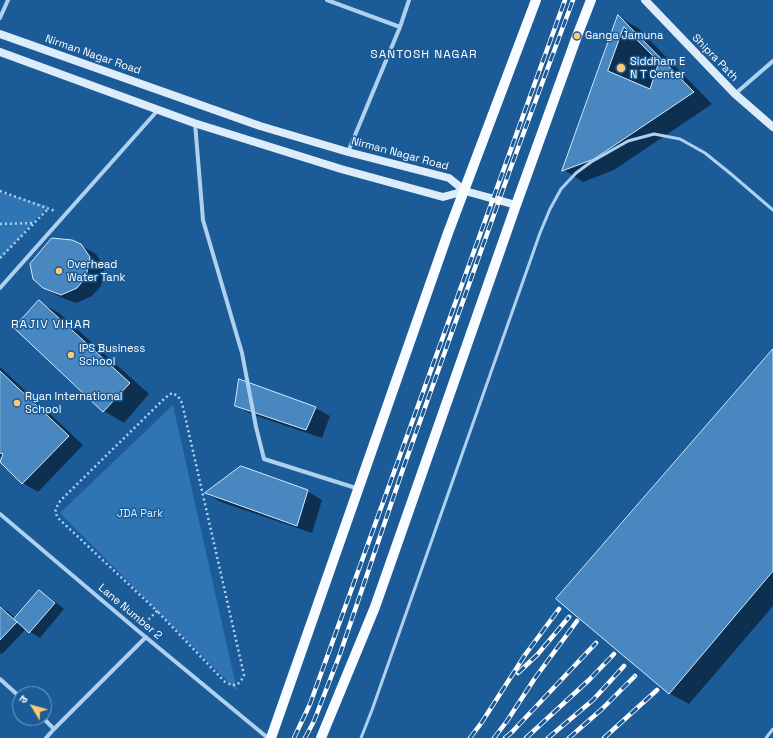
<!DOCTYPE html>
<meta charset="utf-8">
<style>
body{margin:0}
#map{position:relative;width:773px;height:738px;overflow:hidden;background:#1b5b97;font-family:"Space Grotesk","Noto Sans Devanagari",sans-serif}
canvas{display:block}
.north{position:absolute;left:12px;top:686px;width:40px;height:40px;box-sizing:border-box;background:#1b5b97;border:1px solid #769dc1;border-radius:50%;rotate:307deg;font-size:11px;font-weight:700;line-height:16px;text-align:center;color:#fff}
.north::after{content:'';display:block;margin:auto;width:14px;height:18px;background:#ffca6e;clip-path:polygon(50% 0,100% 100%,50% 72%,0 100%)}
</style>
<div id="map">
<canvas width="773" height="738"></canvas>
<div class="north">उ</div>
</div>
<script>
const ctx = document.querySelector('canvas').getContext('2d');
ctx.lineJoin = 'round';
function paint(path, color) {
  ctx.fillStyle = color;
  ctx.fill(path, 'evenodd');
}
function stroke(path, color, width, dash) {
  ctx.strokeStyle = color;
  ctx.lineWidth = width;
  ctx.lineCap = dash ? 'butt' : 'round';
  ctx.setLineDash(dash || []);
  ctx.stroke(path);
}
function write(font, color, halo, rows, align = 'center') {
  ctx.font = font + ' "Space Grotesk",sans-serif';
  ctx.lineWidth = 3;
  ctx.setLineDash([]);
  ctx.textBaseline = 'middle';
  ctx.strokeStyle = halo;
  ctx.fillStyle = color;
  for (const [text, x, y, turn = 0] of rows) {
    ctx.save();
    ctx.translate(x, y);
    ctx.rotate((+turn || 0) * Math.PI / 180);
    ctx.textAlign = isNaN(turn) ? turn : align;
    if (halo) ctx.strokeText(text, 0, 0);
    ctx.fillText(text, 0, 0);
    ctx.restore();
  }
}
const green = new Path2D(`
 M0,192L48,206L0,260Z
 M173,405L236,686L237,691L60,513Z`);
const shadow = new Path2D(`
 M619,17L638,28L712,104L614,170L583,182L564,170Z
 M80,245L96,254L104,267L101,286L92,296L76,303L60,297L44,288Z
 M39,302L59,313L149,394L124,423L104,411L15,328Z
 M773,350V606L689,704L669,693Z
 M0,367L83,445L38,492L23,483L3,458L0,457Z
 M236,405L315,408L330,416L322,438L251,414Z
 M307,491L322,500L312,533L221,502L206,493Z
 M40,591L49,597L64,609L40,638L26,629L2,654L0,653V607L9,612L16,619Z`);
const building = new Path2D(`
 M618,15L694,92L594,159L562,171Z
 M624,27L659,62L650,89L608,71Z
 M52,238L72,240L81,244L90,257L86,277L77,288L61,295L43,288L33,279L30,264Z
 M39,300L130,383L103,412L14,328Z
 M773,349V571L669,694L556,599Z
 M0,371L69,436L22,484L0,462L3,454L0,453Z
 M239,379L316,407L306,430L235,406Z
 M241,466L308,490L297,526L205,493Z
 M39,590L55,603L29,633L14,619Z
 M0,607L17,622L0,640Z`);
const path = new Path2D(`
 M0,191L55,211
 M0,224L33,223
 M0,258L48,209
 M145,623L157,611L58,518L55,512L58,504L61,500L165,398L172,393L178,396L182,403L244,675C239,686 235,687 225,682L157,611`);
const lane = new Path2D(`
 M361,738L372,710L540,233L550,209L561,189L576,173L591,162L628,141L654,134L680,139L705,153L731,174L773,210
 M766,738L773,729`);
const street = new Path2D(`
 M327,0L400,27
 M0,18L8,0
 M735,94L773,61
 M195,123L203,220L242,353L256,427L264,459L359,489
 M348,152L400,27L409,0
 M0,288L158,110
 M0,514L137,630L268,738
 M0,679L20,697
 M43,718L54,729
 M46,738L54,729L146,637`);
const secondary = new Path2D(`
 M645,0L735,94L773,127
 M0,34L260,126L348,152L449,178L465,191L516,205
 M0,52L194,123L341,169L443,197L465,191`);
const primary = new Path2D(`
 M271,738L448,233L536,0
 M321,738L375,607L516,205L577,36L591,0`);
const rail = new Path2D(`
 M518,673L537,655L569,617
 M294,738L310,704L565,0
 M305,738L314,721L340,654L404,466L511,167L573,0
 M470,738L482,722L525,655L559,609
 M494,738L507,721L535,678L577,621
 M505,738L512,732L596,643
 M526,738L589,680L614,654
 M548,738L593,700L624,666
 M569,738L602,709L635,676
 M604,738L657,690`);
const markers = [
 [577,36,4,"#ffca6e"],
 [621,68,5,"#ffca6e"],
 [59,271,4,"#ffca6e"],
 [71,355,4,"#ffca6e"],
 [17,403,4,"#ffca6e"]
];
const poiNames = [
 ["Ganga Jamuna",585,36],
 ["Siddham E",630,62],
 ["N T Center",630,75],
 ["Overhead",67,265],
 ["Water Tank",67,278],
 ["IPS Business",79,349],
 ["School",79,362],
 ["Ryan International",25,397],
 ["School",25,410]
];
const streetNames = [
 ["Nirman Nagar Road",93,55,19],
 ["Shipra Path",715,58,46],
 ["Nirman Nagar Road",400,154,15],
 ["Lane Number 2",130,612,40]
];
const parkNames = [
 ["JDA Park",140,514]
];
const neighbourhoodNames = [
 ["SANTOSH NAGAR",424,55],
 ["RAJIV VIHAR",51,325]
];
paint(green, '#2f75b4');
paint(shadow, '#0007');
paint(building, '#4887bf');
stroke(building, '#d6eafb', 1);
stroke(path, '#afd1f0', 2.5, [2, 3]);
stroke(lane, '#afd1f0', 3);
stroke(street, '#afd1f0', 4);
stroke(secondary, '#ddecfb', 8);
stroke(primary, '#f8fbff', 10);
stroke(rail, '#fff', 4.5);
stroke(rail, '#1b5b97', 3, [9]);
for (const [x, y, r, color] of markers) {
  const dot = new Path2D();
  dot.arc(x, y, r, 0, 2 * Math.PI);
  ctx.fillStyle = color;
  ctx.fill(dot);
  stroke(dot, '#1b5b97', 1.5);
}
write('11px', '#fff', '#1b5b97', poiNames, 'left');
write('11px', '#fff', '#1b5b97', streetNames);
write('11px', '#d6eafb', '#1b5b97', parkNames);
ctx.letterSpacing = '1px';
write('12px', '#fff', '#1b5b97', neighbourhoodNames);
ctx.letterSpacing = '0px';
</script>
